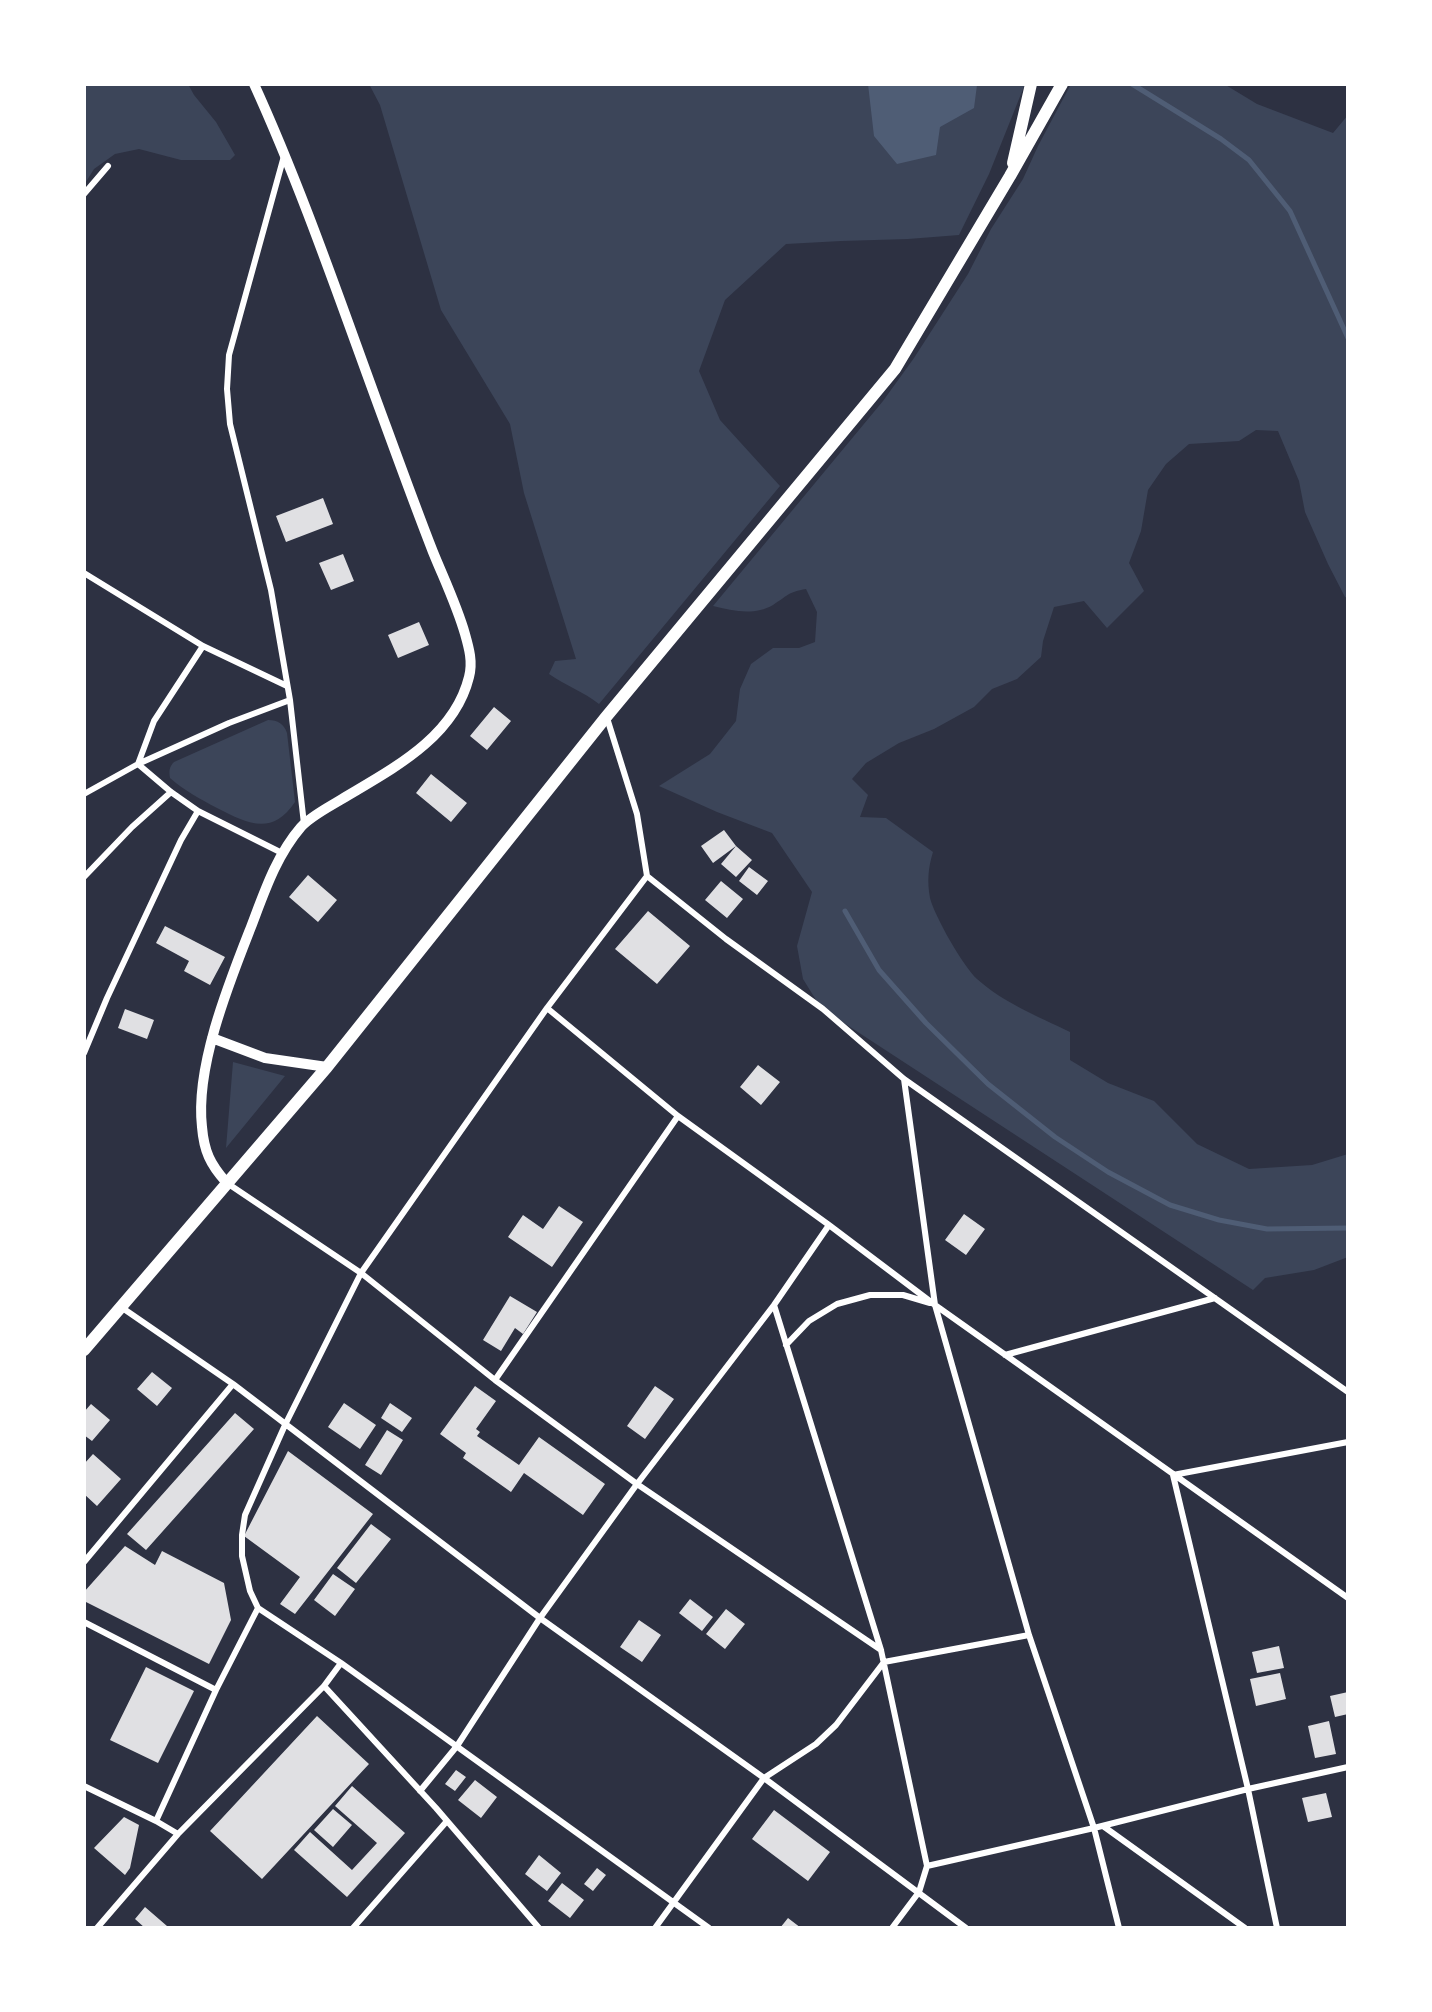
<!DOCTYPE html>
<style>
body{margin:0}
#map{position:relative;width:1432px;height:2012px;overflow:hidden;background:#2d3142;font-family:"Archivo Narrow",sans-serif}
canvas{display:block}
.frame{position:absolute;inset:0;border:86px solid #fff;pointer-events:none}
</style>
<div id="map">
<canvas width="1432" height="2012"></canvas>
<div class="frame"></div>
</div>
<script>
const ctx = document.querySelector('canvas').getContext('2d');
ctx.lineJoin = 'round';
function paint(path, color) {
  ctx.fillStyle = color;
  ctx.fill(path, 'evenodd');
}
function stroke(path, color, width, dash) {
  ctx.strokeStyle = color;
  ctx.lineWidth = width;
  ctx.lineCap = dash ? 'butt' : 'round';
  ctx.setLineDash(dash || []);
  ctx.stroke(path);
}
const green = new Path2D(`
 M84,84H188L194,95L216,122L235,155L230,160H181L139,149L115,154L94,169L84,185Z
 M369,84H1025L989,174L959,235L908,239L841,241L786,244L725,300L699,371L720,420L780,486L599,704C584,692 565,685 549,674L555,661L576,659L524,493L510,424L441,310L380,105Z
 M1071,84H1224L1257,104L1333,133L1348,115V598L1345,597L1328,564L1305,512L1299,481L1278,431L1256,430L1239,441L1189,444L1166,464L1148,490L1141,531L1129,563L1144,591L1107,628L1084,601L1054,607L1043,641L1041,657L1017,679L992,689L974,707L934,729L899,743L866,763L852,779L868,795L860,817L886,818L933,852C928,868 927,882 930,898C935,917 963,966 977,979C1004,1003 1037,1016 1070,1032V1060L1108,1083L1154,1101L1197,1144L1249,1169L1312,1165L1348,1154V1257L1314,1270L1265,1278L1253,1290L821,1008L803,979L797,946L812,892L772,833L717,812L659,786L710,754L736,721L740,689L751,664L773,648H799L815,642L817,612L806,589C788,592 787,596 773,605C754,616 733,611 713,606L883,401L914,358L968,274L991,229L1023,179L1038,146Z
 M268,720C278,720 284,724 287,733L295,802C272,836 248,824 217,808C200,799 185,791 170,778C169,771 169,767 174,762Z
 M233,1062L285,1076L226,1148Z`);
const water = new Path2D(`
 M868,84L977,85L974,108L940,127L936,155L897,164L874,136Z`);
const stream = new Path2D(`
 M1132,84L1221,139L1249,160L1290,211L1348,338
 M845,911L879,970L926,1023L988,1084L1055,1137L1108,1172L1170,1205L1219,1220L1267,1229L1348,1228`);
const building = new Path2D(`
 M323,498L333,524L286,542L276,516Z
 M343,554L354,581L331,590L319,563Z
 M419,622L429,645L398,658L388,635Z
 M494,707L511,721L487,750L470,736Z
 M431,774L467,803L451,822L416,793Z
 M724,830L736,846L713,863L701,846Z
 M736,846L752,860L736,877L721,864Z
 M749,867L768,881L757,895L739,881Z
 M308,875L337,900L318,922L289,897Z
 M721,881L743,899L727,918L705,900Z
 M648,911L690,946L657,984L615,949Z
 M165,926L225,957L210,985L184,971L189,961L156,943Z
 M125,1009L154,1020L147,1039L118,1028Z
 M758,1065L780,1082L761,1105L740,1087Z
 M559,1206L583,1222L552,1267L508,1237L523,1215L543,1229Z
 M964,1214L985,1229L966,1255L945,1240Z
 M510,1296L537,1312L523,1334L515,1328L501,1351L483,1340Z
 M152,1372L172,1388L157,1406L137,1389Z
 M475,1386L496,1401L476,1429L480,1432L477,1436L519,1465L539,1437L605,1484L583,1515L524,1473L511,1492L463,1458L466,1453L440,1434Z
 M655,1386L674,1399L645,1439L627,1426Z
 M344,1403L376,1425L360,1449L328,1427Z
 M390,1403L412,1418L402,1432L381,1418Z
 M91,1404L110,1420L92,1441L84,1435V1412Z
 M235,1413L254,1429L146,1550L127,1534Z
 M387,1430L403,1440L381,1475L365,1465Z
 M288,1451L373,1514L295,1614L280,1604L300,1577L244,1536Z
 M93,1454L121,1479L97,1506L84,1494V1464Z
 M371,1524L391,1539L356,1583L337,1568Z
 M125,1546L155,1565L162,1551L224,1583L231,1620L209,1664L84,1601V1592Z
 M333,1574L355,1589L335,1616L314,1600Z
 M690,1599L713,1617L702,1631L679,1613Z
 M726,1609L745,1624L725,1649L706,1634Z
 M639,1620L661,1635L642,1662L620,1647Z
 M1279,1646L1284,1668L1257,1673L1252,1652Z
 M146,1667L194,1691L158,1763L110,1740Z
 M1280,1673L1286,1699L1256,1706L1250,1679Z
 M1348,1692V1714L1335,1717L1330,1696Z
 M317,1716L369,1764L262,1879L210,1831Z
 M1329,1721L1336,1754L1315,1758L1308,1726Z
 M456,1770L466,1777L455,1791L445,1784Z
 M475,1780L497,1797L481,1818L458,1800Z
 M352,1786L405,1833L347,1897L294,1850L310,1832L352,1870L377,1843L335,1806Z
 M1326,1793L1332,1817L1308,1822L1302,1798Z
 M333,1809L352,1825L333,1847L314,1830Z
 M774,1810L830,1852L808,1881L752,1839Z
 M124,1817L139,1825L130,1868L125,1875L94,1848Z
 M539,1855L561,1873L547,1891L525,1874Z
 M597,1868L606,1875L593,1891L584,1884Z
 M562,1883L584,1900L570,1918L548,1901Z
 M145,1907L167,1926L165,1928H145L135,1919Z
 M788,1918L801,1928H780Z`);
const minor = new Path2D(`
 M284,156L229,355L227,389L230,424L271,590L290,700L304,824
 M84,194L108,166
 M84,573L203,646L287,686
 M203,646L154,721L138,764L171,792L198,811L282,853
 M84,794L138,764L229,723L290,700
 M647,876L726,939L823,1009L904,1079L1348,1392
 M84,877L132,827L171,792
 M547,1008L678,1116L829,1225L935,1305L1348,1598
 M84,1053L107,998L181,840L198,811
 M904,1079L935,1305L1029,1635L1094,1828L1119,1928
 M227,1183L361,1273L495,1380L637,1484L881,1650
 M774,1305L881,1650L927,1866L919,1892L892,1928
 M121,1307L233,1384L540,1618L764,1778L966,1928
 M786,1345L809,1321L837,1304L870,1295H903L930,1303
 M1005,1355L1215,1298
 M495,1380L678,1116
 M1173,1475L1248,1789L1277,1928
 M1173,1475L1348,1442
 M84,1562L233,1384
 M258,1608L250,1591L242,1556V1535L245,1515L285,1425L361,1273L547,1008L647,876L637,814L607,718
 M258,1608L341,1663L709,1928
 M84,1622L216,1690
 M324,1686L436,1808L539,1928
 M84,1786L156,1821L178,1834
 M420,1791L457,1746L540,1618L637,1484L774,1305L829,1225
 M156,1821L216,1690L258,1608
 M1103,1826L1245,1928
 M927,1866L1094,1828L1248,1789L1348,1767
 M97,1928L178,1834L324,1686L341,1663
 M353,1928L447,1821
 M655,1928L764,1778L816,1744L836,1725L884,1662L1029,1635`);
const tertiary = new Path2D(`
 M212,1038L265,1058L327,1067
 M226,1182C210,1164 204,1151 202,1127C195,1067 229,983 251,927C264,893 276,856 301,827C311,816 329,807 342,799C392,769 454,738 469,677C473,662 469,648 465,634C457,606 444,579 433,552C417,511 402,470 387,429C344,313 305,196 254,84`);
const secondary = new Path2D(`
 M1013,163L1031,84
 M84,1350L327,1067L606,717L895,369L1010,176L1062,84`);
paint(green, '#3c4559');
paint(water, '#4f5d75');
stroke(stream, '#4f5d75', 5);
paint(building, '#e0e0e3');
stroke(minor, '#fff', 6);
stroke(tertiary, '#fff', 10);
stroke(secondary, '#fff', 12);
</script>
